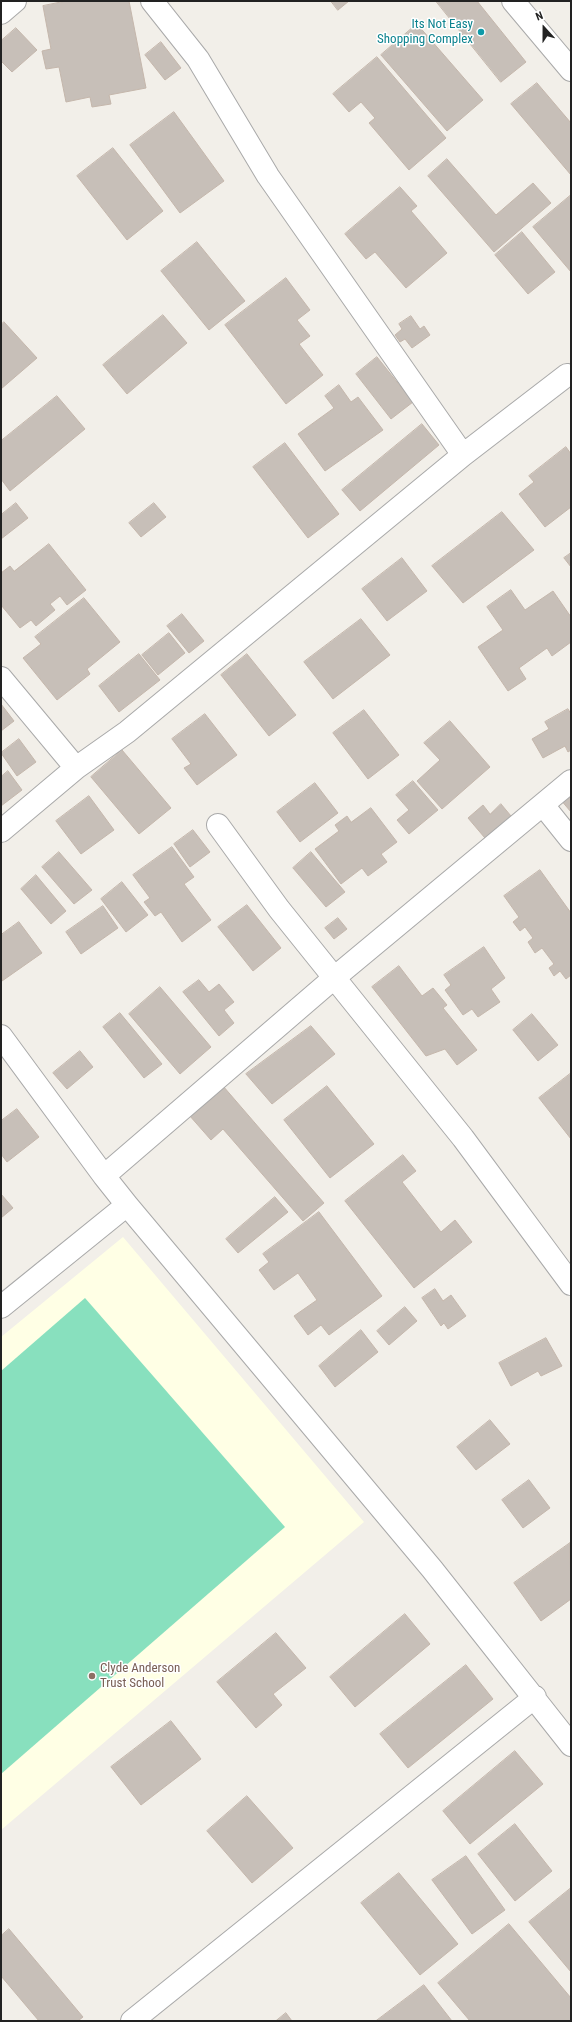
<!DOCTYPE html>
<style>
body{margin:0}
#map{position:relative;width:572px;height:2022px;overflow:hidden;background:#f2efe9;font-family:"Roboto Condensed",sans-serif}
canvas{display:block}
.frame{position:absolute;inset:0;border:2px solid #222;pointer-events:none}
.north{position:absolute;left:524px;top:8px;width:40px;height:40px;-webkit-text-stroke:3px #fff;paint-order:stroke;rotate:339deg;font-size:11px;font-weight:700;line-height:16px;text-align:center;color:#222}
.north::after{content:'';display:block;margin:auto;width:14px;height:18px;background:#222;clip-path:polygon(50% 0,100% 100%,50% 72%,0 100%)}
</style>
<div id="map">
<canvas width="572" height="2022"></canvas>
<div class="frame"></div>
<div class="north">N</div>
</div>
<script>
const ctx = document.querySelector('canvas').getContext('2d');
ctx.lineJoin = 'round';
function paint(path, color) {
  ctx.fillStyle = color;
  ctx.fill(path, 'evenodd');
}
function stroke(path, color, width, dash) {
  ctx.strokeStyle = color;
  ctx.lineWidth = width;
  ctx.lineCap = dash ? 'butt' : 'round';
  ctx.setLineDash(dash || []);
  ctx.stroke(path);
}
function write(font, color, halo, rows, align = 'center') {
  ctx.font = font + ' "Roboto Condensed",sans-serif';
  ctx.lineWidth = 3;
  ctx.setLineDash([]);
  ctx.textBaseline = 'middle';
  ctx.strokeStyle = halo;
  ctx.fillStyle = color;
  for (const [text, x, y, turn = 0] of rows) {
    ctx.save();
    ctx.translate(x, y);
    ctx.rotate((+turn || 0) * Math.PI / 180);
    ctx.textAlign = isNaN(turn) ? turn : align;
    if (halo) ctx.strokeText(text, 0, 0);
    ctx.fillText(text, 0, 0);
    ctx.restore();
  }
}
const education = new Path2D(`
 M123,1237L364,1522L1,1830V1337Z`);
const pitch = new Path2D(`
 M85,1298L285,1527L1,1774V1371Z`);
const building = new Path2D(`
 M66,1H129L146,88L109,95L111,104L92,107L90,97L66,102L59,67L46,69L42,51L51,49L43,6Z
 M331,1H349L338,10Z
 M436,1H477L526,62L501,82Z
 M417,24L483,100L447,131L381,55Z
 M16,28L37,50L12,72L1,61V41Z
 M161,42L181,68L165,80L145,55Z
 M377,57L446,138L409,170L369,123L375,118L361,102L349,112L333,94Z
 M537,83L571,123V175L511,104Z
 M174,112L224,181L180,213L130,145Z
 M113,148L163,211L127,240L77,176Z
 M447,159L496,215L533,183L551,203L494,252L428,176Z
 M400,187L417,206L411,211L447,253L406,288L375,252L366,259L345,234Z
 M571,195V272L533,227Z
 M522,232L555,272L528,294L495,255Z
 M197,242L245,301L209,330L161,271Z
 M286,278L310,310L297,320L310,336L299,344L323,375L286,404L225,325Z
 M163,315L187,343L127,394L103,365Z
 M411,316L420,329L424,326L430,335L412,348L405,339L400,342L395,335L402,329L399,324Z
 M4,322L37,358L1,389V325Z
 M377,357L413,402L391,419L356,374Z
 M339,385L351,402L358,397L383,430L325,471L298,434L334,408L325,396Z
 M57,396L85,429L10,491L1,479V441Z
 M422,424L439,445L360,511L342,490Z
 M285,443L339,514L308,538L253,467Z
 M566,447L571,454V507L545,527L519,494L534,482L529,476Z
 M16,503L28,518L1,539V515Z
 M154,503L166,517L141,537L129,523Z
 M502,512L534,550L463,603L432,566Z
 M49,544L86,590L67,605L60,596L50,604L55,610L36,626L31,620L20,628L1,605V573L10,566L14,571Z
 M571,553V567L564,558Z
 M402,558L427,591L387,621L362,589Z
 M511,590L525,610L553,591L571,617V642L552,656L547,648L519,668L526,679L508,691L478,647L503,630L487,607Z
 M84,598L120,642L87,669L90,674L57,700L23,658L41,644L35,637Z
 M182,614L204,641L189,653L167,626Z
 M361,619L390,655L333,699L304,662Z
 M169,633L185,653L158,675L142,655Z
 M139,654L160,680L119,712L99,686Z
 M247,654L296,715L269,736L221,675Z
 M1,704L14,721L1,731Z
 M568,709L571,714V750L568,752L565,746L543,758L532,739L549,729L545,722Z
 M364,710L399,755L368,779L333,733Z
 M205,714L237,755L197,785L184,768L191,764L172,739Z
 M450,721L490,767L442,809L417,781L440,760L424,743Z
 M19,739L36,762L17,776L1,753Z
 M122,750L171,808L139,834L91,777Z
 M8,771L22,790L1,806V777Z
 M413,781L438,810L409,834L397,820L409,810L396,795Z
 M315,783L338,813L300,842L277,812Z
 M571,790V812L560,799Z
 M89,796L114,830L81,854L56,821Z
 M501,804L516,822L490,844L468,818L483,805L490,814Z
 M371,808L397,842L381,854L387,862L368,876L362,868L341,884L315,849L339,831L335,825L347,816L351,822Z
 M193,830L210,852L190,867L174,844Z
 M172,847L194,877L184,884L211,920L182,942L161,912L155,916L144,902L150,898L133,875Z
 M59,852L92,890L74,904L42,867Z
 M311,852L345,892L326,907L293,868Z
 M540,870L571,913V975L566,979L560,971L554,976L549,968L554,964L542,948L535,953L528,942L533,938L525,927L520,931L513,922L519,917L504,896Z
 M36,875L66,911L51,924L21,889Z
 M122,882L148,915L126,932L101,899Z
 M247,905L281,948L253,971L218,927Z
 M103,906L118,928L81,954L66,932Z
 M338,918L347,929L334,939L325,928Z
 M19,922L42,953L2,981L1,935Z
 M484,947L505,978L491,989L500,1002L478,1017L472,1009L463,1015L445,990L451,985L444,975Z
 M399,966L422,996L433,988L447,1005L443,1008L477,1050L457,1065L445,1049L426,1056L372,987Z
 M199,980L209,992L219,984L234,1002L224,1010L234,1023L219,1036L183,992Z
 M160,987L211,1047L180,1074L129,1014Z
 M120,1013L162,1064L144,1078L103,1027Z
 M532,1014L558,1045L538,1061L513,1030Z
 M311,1026L335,1054L272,1104L246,1074Z
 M80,1051L93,1067L67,1089L53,1073Z
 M570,1074L571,1075V1139L539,1098Z
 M223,1086L324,1203L303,1221L223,1129L211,1140L189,1115Z
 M327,1086L374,1144L330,1178L284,1120Z
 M17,1109L39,1137L7,1162L1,1154V1121Z
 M403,1155L416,1171L402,1182L441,1232L455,1220L472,1242L414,1288L345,1201Z
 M1,1194L13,1208L1,1218Z
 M275,1197L288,1212L238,1253L226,1239Z
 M319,1212L382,1296L329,1335L321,1325L308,1335L294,1316L317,1300L298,1273L274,1290L259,1270L269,1262L263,1254Z
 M435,1289L443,1301L451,1295L466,1316L448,1329L444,1323L441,1326L422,1298Z
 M405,1307L417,1321L389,1345L377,1331Z
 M361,1330L378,1352L335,1387L319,1366Z
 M546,1338L562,1366L541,1376L538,1371L511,1386L499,1363Z
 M490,1420L510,1444L476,1470L457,1447Z
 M529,1480L550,1508L523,1528L502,1500Z
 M570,1543L571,1599L541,1621L514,1583Z
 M405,1614L430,1644L355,1707L330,1677Z
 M276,1633L306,1668L273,1694L282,1705L256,1728L217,1682Z
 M466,1665L493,1699L408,1768L380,1734Z
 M171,1721L201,1759L141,1805L111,1767Z
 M515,1751L543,1784L470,1844L443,1811Z
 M247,1796L293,1848L252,1883L207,1831Z
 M515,1824L552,1871L515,1901L478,1854Z
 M466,1856L505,1910L472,1934L432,1880Z
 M399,1873L458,1944L420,1975L361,1903Z
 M571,1888V1972L529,1922Z
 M509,1924L571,1998V2021H470L438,1983Z
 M9,1929L83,2017L78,2021H39L1,1976V1936Z
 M424,1985L452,2021H376Z
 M286,2013L292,2021H276Z`);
const street = new Path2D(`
 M152,1L198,59L268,176L463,455
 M513,1L571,70
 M1,13L15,1
 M1,678L76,768
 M543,805L571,840
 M218,825L279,909L463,1138L571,1284
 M1,831L76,768L127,732L463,455L567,375
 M1,1036L104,1176
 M127,1205L104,1176L334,978L571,781
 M1,1307L127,1205L432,1569L571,1745
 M132,2021L535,1697`);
const markers = [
 [481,32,4,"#0f9aa8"],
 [92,1676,4,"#8d6e63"]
];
const cultureNames = [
 ["Its Not Easy",473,25],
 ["Shopping Complex",473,40]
];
const educationNames = [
 ["Clyde Anderson",100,1669],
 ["Trust School",100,1684]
];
paint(education, '#ffffe5');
paint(pitch, '#88e0be');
paint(building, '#c7bfb8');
stroke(building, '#c4b6ab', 1);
stroke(street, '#a9a9a9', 24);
stroke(street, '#fff', 22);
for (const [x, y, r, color] of markers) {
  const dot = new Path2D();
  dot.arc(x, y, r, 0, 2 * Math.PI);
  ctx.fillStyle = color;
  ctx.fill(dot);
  stroke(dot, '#fff', 1.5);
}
write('13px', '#0d838f', '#fff', cultureNames, 'right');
write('13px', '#785e54', '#fff', educationNames, 'left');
</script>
